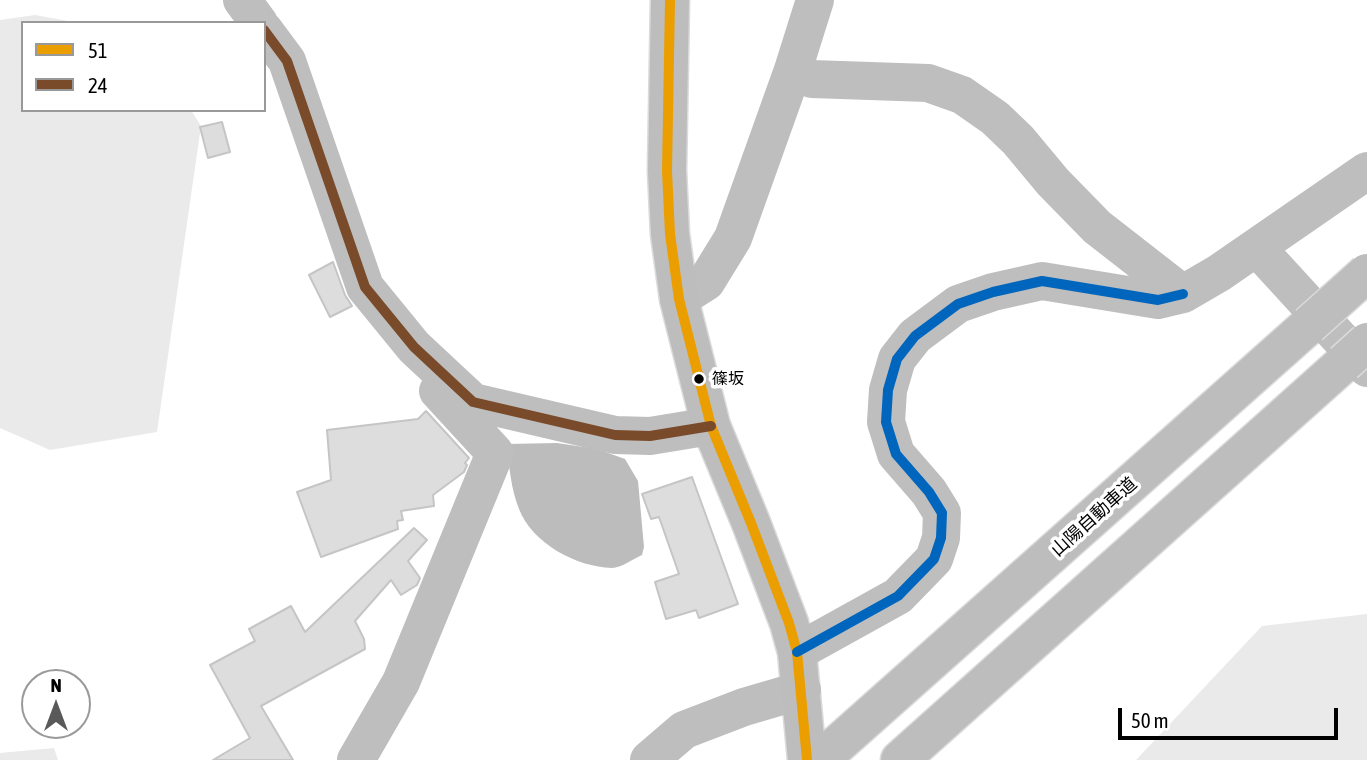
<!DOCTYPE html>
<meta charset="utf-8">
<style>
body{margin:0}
#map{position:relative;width:1367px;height:760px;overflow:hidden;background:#fff;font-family:"Asap Condensed",sans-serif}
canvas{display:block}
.legend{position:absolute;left:21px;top:21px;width:245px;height:91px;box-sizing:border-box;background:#fff;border:2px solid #999;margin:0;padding:9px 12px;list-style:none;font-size:21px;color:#000}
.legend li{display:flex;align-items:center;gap:14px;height:35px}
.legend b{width:35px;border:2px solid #999}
.north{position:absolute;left:21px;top:669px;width:70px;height:70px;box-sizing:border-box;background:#fff;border:2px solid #999;border-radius:50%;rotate:0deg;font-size:19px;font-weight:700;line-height:28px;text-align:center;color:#000}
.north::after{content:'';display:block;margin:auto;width:24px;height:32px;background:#595959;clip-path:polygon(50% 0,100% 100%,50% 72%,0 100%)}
.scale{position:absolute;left:1118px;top:708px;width:220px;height:32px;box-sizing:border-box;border:4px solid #000;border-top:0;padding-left:9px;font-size:21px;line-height:24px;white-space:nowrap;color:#000;-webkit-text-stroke:5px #fff;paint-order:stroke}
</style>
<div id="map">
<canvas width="1367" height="760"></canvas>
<ul class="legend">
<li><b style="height:9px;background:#eb9e00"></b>51</li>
<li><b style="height:9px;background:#7a4b2a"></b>24</li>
</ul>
<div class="north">N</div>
<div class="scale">50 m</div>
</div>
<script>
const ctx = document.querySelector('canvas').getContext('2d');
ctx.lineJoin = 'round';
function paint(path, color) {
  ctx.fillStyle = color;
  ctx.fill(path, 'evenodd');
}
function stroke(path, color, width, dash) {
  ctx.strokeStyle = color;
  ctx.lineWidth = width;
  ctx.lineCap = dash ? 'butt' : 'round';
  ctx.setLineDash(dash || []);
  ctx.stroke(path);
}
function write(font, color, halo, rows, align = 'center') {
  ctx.font = font + ' "Asap Condensed","Noto Sans JP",sans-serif';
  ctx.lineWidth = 7;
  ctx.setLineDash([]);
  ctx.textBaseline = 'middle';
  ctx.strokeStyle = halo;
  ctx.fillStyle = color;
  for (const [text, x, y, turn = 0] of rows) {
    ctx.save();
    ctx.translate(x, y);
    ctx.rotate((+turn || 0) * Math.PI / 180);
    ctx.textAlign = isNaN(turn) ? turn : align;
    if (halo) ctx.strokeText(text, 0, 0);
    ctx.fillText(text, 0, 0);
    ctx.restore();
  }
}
const green = new Path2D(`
 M35,15L79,23H23V110H191L201,126L157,432L50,450L0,428V20Z
 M1367,614V760H1136L1262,626Z
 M54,748L58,760H0V753Z`);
const water = new Path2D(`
 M557,443L597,449L625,459L638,481L644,547L642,555C633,559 621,568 612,568C576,567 532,543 519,509C511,489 509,466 507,444Z`);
const building = new Path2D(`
 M222,122L230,152L208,158L200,127Z
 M333,262L345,295L352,306L330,317L309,275Z
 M426,411L469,458L465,463L467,465L464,472L433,495L434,506L401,511L403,520L397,521L398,529L321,557L297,492L331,480L327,430L418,419Z
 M692,477L738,604L699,618L696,610L666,619L655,582L679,574L659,517L651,519L642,494Z
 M414,528L427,540L408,561L420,578L417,585L401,595L391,580L355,621L364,639L365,649L261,706L293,760H213L250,738L210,665L255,641L249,629L291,606L305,632Z`);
const minor = new Path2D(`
 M242,0L259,23
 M264,30L287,61L365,287L414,347L473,402L615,435L650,436L711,426
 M793,70L812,79L928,83L962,95L995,118L1018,140L1053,182L1097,227L1183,294L1219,273L1367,171
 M1257,248L1367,368
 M679,299L706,282L733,238L793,70L815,0
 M797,652L898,596L934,559L941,538L942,513L929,492L896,454L886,422L888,390L897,359L915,336L958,304L993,292L1042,281L1158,300L1183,294
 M356,760L401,682L495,453L438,391
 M649,760L684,730L744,707L802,690`);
const major = new Path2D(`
 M670,0L667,171L670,234L679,299L711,426L751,523L789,623L797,652L807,760`);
const highway = new Path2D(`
 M820,760L1309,325
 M900,760L1344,363`);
const highwayBridge = new Path2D(`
 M1309,325L1367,273
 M1344,363L1367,342`);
const bus1 = new Path2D(`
 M670,0L667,171L670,234L679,299L711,426L751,523L789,623L797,652L807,760`);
const bus2 = new Path2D(`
 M264,30L287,61L365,287L414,347L473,402L615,435L650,436L711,426`);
const bus3 = new Path2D(`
 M797,652L898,596L934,559L941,538L942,513L929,492L896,454L886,422L888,390L897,359L915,336L958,304L993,292L1042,281L1158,300L1183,294`);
const markers = [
 [699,379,6,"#000"]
];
const busNames = [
 ["篠坂",712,379]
];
const streetNames = [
 ["山陽自動車道",1094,517,-42]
];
paint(green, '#eaeaea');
paint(water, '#bcbcbc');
paint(building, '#ddd');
stroke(building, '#c5c5c5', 2);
stroke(major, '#dbdbdb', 41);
stroke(highway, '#dbdbdb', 41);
stroke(minor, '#bebebe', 38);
stroke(major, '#bdbdbd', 38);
stroke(highway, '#bdbdbd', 38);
stroke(highwayBridge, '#dbdbdb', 41, []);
stroke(highwayBridge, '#bdbdbd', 38);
stroke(bus1, '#eb9e00', 10);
stroke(bus2, '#7a4b2a', 10);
stroke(bus3, '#0065bd', 10);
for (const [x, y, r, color] of markers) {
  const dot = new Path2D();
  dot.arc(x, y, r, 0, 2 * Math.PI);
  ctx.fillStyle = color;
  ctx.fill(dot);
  stroke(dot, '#fff', 2.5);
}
write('16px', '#000', '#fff', busNames, 'left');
write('18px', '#000', '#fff', streetNames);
</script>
